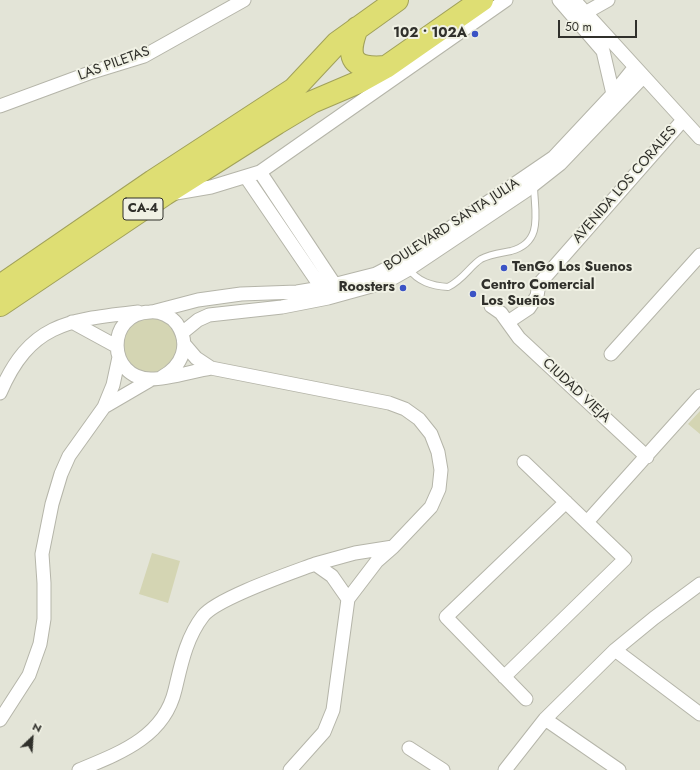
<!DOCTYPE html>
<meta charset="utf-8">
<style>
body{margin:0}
#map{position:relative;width:700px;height:770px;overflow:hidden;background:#e3e4d7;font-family:Jost,sans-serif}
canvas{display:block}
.north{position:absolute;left:12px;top:718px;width:40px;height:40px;-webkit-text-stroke:3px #f0f1e4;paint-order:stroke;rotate:25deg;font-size:11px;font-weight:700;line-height:16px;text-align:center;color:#30302b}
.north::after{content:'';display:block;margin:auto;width:14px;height:18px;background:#30302b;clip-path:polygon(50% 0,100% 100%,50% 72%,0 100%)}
.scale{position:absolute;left:558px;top:20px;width:79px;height:18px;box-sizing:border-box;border:2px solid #30302b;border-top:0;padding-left:5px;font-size:12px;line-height:14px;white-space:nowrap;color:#30302b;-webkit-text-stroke:3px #f0f1e4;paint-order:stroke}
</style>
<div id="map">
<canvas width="700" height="770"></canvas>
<div class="north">N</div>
<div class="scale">50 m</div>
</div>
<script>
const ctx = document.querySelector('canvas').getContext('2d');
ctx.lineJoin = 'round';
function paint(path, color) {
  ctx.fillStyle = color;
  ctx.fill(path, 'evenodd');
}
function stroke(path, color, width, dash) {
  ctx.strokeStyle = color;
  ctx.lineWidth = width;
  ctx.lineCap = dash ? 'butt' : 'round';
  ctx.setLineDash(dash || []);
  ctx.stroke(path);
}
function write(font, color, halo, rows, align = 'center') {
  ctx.font = font + ' Jost,sans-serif';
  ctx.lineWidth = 4;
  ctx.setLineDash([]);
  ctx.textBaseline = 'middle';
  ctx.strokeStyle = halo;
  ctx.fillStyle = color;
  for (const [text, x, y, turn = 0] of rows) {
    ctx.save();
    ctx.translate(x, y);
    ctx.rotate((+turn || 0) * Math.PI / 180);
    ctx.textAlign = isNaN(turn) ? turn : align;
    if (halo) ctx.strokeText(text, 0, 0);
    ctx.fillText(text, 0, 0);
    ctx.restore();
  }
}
const green = new Path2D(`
 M122 345a28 28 0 1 1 56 0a28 28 0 1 1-56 0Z
 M700,411V434L688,424Z
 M152,553L180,561L168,603L139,594Z`);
const lane = new Path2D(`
 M408,268C418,282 432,286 448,287C464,279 469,267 481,259C490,254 501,253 511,251C545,242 534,210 534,185`);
const street = new Path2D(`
 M559,0L603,51L613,94
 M574,0L700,138
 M585,13L608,0
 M0,106L92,72L144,56L244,0
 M260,172L339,291
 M246,177L325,293
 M176,193L211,187L260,172L506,0
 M491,306L501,313L519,338L647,457
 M156,311L198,300L241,294L297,292L321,288L376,274L403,260L554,157L613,94L634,68
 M72,322L116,346
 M508,322L529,308L537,296L539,284L683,120
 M182,333L198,320L209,315L282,307L328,298L386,282L409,269L527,190L560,164L643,77
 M184,344L196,358L211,368L389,403L405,409L419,419L431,434L438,452L441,470L439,489L431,507L393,547L377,561L348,599L333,710L324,732L290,770
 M611,354L700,255
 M162,377C182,366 191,345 177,324C171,316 160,311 150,312C105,313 107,379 151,379C169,379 193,371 211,368
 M0,393C30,323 68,320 138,312
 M104,407L152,379
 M587,522L700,396
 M315,564L355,553L393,547
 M615,650L700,714
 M504,677L625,559L524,462
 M526,699L446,617L566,502
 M545,719L619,770
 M0,720L29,675L40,644L44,619V583L42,554L52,504L61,474L69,456L104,407L113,385L119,357
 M409,748L443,770
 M79,770C120,753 164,737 175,690C181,665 186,638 203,616C217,598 291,573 315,564L332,576L348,599
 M505,770L545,719L615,650L654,618L700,584`);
const highway = new Path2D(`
 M357,28C345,59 353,70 386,67
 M0,286L153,181L294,89L337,43L397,0
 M0,305L165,194L277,123L312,102L359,82L386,67L482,0`);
const markers = [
 [475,34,4,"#3b53c5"],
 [504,268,4,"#3b53c5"],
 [403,288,4,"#3b53c5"],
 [473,294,4,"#3b53c5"]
];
const shields = [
 [143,209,40]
];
const shieldNames = [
 ["CA-4",143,209]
];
const poiNames = [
 ["102 • 102A",467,34],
 ["TenGo Los Suenos",512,268,"left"],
 ["Centro Comercial",481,286,"left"],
 ["Los Sueños",481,302,"left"],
 ["Roosters",395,288]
];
const streetNames = [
 ["LAS PILETAS",114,64,-20],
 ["AVENIDA LOS CORALES",625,185,-49],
 ["BOULEVARD SANTA JULIA",452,225,-33],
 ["CIUDAD VIEJA",576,391,43]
];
paint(green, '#d4d5b3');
stroke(lane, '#b5b5a9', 8);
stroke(street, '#b5b5a9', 15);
stroke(highway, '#a1a15a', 24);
stroke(lane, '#fff', 6);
stroke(street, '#fff', 13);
stroke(highway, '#dede73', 22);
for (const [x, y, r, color] of markers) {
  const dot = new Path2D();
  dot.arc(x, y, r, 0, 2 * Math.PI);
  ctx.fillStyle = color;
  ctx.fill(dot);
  stroke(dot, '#f0f1e4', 1.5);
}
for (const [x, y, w] of shields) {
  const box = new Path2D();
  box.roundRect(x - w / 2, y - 11, w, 22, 3);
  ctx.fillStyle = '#f0f1e4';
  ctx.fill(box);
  stroke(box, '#30302b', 1);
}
write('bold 13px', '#30302b', null, shieldNames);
write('bold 14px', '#30302b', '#f0f1e4', poiNames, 'right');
write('14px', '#30302b', '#f0f1e4', streetNames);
</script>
